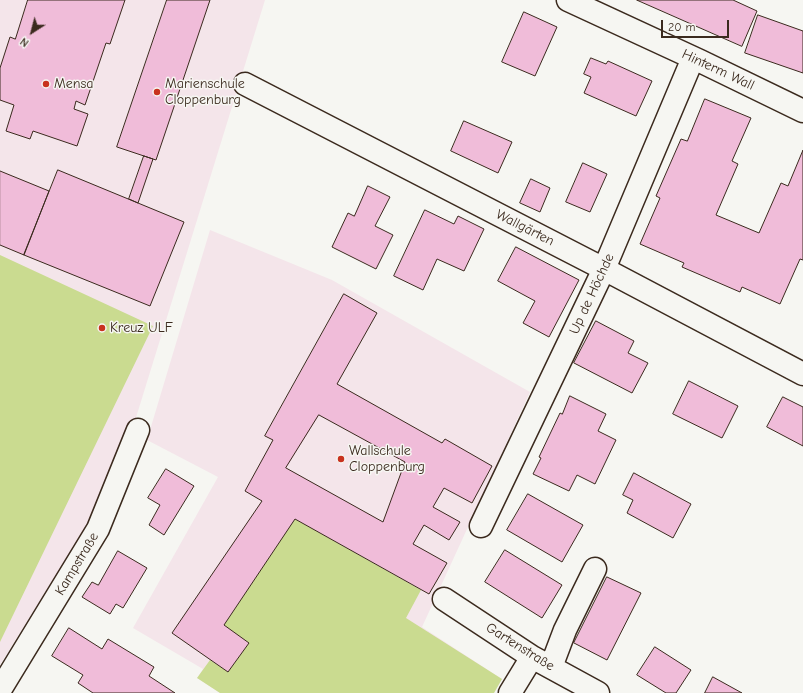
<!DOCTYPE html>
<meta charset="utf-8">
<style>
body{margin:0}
#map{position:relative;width:803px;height:693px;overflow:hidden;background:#f6f6f2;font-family:"Comic Neue",sans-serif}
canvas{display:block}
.north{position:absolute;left:12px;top:12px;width:40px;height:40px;-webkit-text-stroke:3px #f6f6f2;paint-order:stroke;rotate:216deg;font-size:11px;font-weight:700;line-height:16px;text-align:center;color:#3b2a1e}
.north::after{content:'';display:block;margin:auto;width:14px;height:18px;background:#3b2a1e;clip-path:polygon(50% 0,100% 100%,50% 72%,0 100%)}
.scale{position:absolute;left:661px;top:20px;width:68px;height:18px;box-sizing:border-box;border:2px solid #3b2a1e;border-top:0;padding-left:5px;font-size:12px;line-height:14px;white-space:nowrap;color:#3b2a1e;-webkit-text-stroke:3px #f6f6f2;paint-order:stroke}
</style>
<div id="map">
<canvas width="803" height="693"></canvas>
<div class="north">N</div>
<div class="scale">20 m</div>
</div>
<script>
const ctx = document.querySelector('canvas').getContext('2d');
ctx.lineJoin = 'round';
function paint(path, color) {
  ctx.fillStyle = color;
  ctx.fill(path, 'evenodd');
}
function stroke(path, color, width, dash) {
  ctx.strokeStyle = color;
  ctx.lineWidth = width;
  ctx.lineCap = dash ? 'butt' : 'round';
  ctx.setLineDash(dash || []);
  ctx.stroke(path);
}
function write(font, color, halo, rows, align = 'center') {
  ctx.font = font + ' "Comic Neue",sans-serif';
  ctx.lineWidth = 3;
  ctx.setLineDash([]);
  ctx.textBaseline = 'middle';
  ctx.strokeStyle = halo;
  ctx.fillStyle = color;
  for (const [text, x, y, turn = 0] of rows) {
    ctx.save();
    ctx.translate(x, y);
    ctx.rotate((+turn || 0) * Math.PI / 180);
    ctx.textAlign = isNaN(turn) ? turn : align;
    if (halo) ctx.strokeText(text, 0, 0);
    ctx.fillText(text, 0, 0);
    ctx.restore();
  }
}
const built = new Path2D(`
 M0,0H265L134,424L85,528L0,665Z
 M210,230L332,280L530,392L422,627L502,679L494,693H220L197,678L203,669L133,628L218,477L147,440Z`);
const green = new Path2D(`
 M0,255L153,326L0,642Z
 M295,519L421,590L406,618L502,679L494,693H220L197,678L210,660L228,672L249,643L224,625Z`);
const building = new Path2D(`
 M28,0H125L110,44L106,43L85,105L76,101L74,109L88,114L77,146L33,131L30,139L6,131L14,105L0,100V68L10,37L15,39Z
 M167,0H210L156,160L117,147Z
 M637,0H733L757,11L742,46Z
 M524,12L557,27L535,76L502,62Z
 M758,15L803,31V73L745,53Z
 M591,58L606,64L608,61L652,81L636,116L584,93L591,77L584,74Z
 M705,99L751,118L732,161L738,164L716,215L759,233L781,183L788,186L803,150V260L800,259L780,304L742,287L740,292L682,267L684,263L640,244L660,198L656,196L681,139L687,141Z
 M464,121L512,142L498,173L451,151Z
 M144,156L153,159L138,203L129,199Z
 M583,163L607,174L590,212L566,202Z
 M58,170L184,222L150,306L24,255Z
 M0,171L49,191L24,255L0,245Z
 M531,179L550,188L540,212L520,203Z
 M368,186L390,197L375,226L393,235L376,269L332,247L348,213L354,216Z
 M425,210L454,224L458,216L484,229L464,271L437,259L423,290L394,276Z
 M516,247L579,280L549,337L523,323L535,301L498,281Z
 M344,294L377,313L337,384L442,443L445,439L492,466L472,503L444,488L433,507L460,522L449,540L424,525L413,544L447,563L429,594L295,519L224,625L249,643L228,672L172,633L262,501L245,491L273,440L265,436ZM319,415L405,462L383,522L286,468Z
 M596,321L634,341L628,353L648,363L632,393L574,363Z
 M689,381L738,406L722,438L673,414Z
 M570,396L606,414L598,431L616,440L595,484L577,475L569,491L533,474L541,458L539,457L560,413L562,414Z
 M783,397L803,407V446L767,427Z
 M166,469L194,486L164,535L149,525L160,505L148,498Z
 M634,473L691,504L673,538L627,513L633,500L623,495Z
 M528,494L583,525L562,562L507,530Z
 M505,550L562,585L542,618L485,582Z
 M118,551L147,568L123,608L116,604L110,614L82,597L92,582L98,585Z
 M607,577L641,593L607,660L574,643Z
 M69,628L102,649L108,639L154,667L149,676L175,693H93L78,683L83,675L52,656Z
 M655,647L691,670L676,693H666L637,675Z
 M713,677L742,693H705Z`);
const minor = new Path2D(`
 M568,0L700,61L803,111
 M245,84L604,269L803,374
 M481,526L604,269L693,58
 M444,599L532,657L598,693
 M551,667L565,630L595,569
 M0,690L98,529L138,430
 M510,693L532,657`);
const markers = [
 [46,84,4,"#c8321e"],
 [157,92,4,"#c8321e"],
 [102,328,4,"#c8321e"],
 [341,459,4,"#c8321e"]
];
const streetNames = [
 ["Hinterm Wall",718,70,25],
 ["Wallgärten",525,228,27],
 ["Up de Höchde",592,294,-65],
 ["Kampstraße",77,564,-59],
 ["Gartenstraße",520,647,32]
];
const poiNames = [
 ["Mensa",54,84],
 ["Marienschule",165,84],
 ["Cloppenburg",165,100],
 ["Kreuz ULF",110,328],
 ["Wallschule",349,451],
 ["Cloppenburg",349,467]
];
paint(built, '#f4e5ea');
paint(green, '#cadb90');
paint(building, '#f0bcd9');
stroke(building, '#3b2a1e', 1);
stroke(minor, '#3b2a1e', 25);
stroke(minor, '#f6f6f2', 22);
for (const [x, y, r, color] of markers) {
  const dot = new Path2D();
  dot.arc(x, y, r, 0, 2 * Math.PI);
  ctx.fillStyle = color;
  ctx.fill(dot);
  stroke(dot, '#f6f6f2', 1.5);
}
write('14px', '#3b2a1e', '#f6f6f2', streetNames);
write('14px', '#3b2a1e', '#f6f6f2', poiNames, 'left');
</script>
